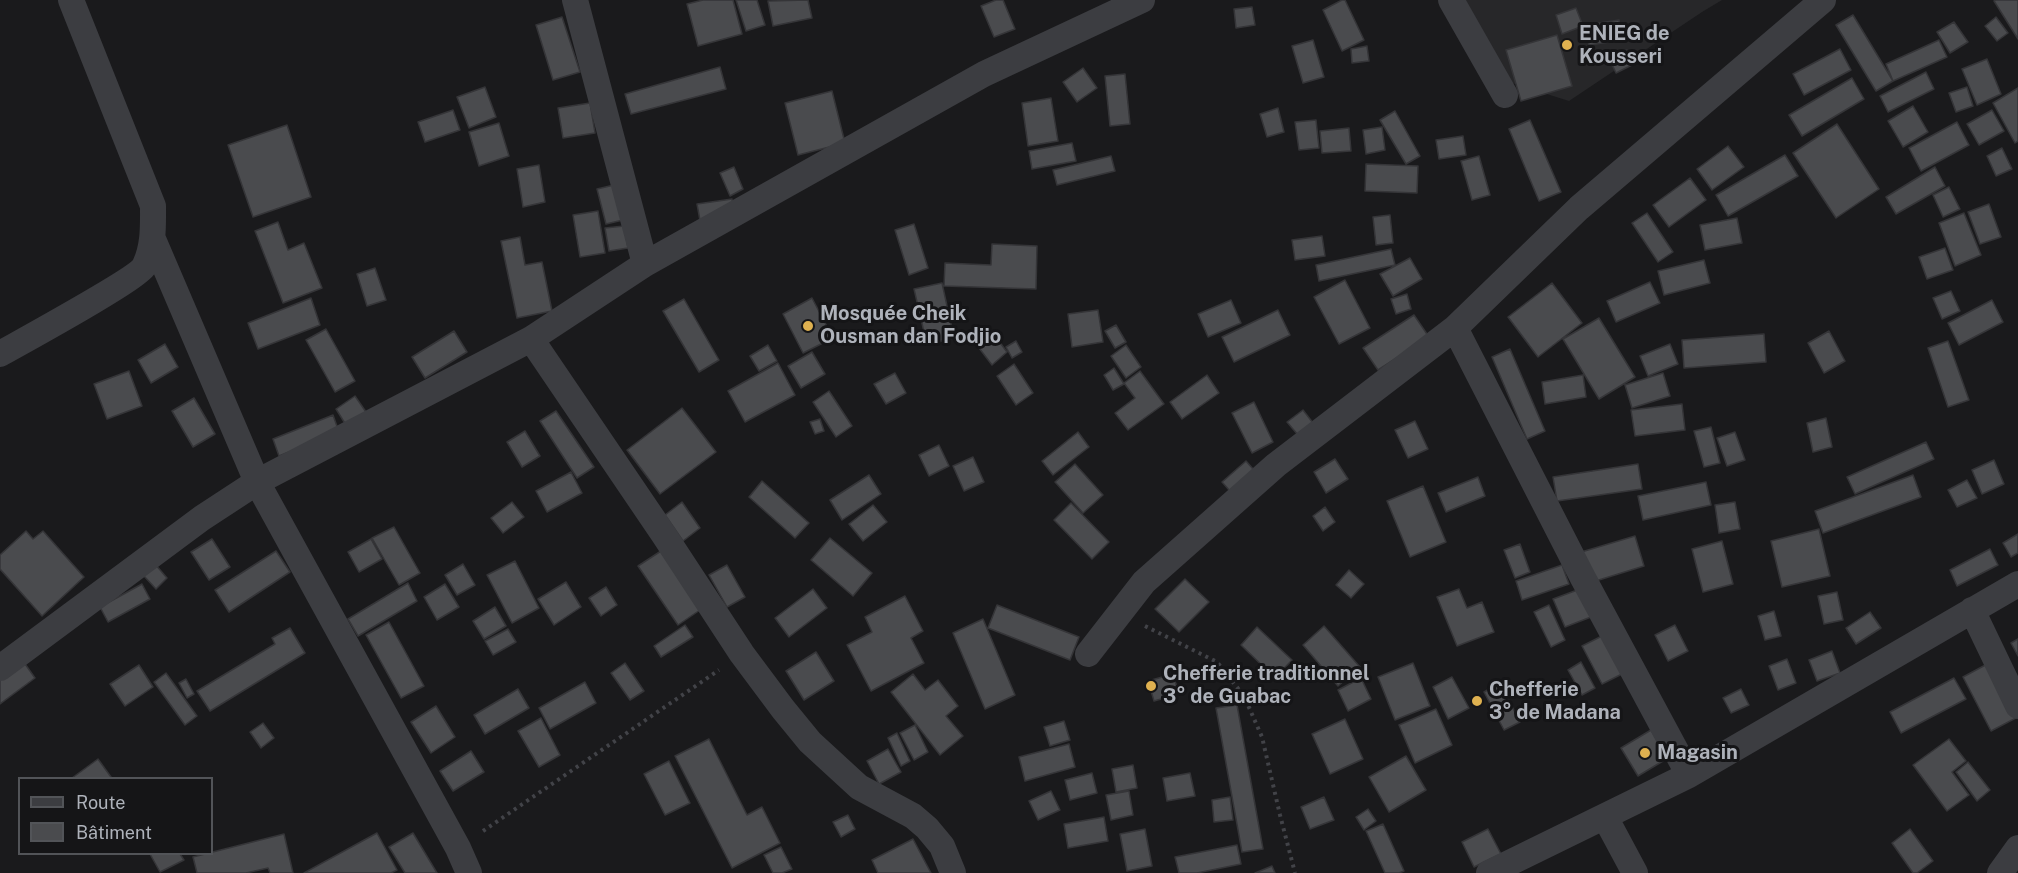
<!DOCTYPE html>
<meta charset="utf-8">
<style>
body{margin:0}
#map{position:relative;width:2018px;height:873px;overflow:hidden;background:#1a1a1c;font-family:"Public Sans",sans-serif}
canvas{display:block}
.legend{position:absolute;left:18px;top:777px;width:195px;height:78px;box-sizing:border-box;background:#151517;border:2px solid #525458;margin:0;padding:8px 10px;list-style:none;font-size:18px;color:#aeb2ba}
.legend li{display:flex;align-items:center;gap:12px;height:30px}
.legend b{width:30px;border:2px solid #525458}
</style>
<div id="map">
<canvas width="2018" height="873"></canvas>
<ul class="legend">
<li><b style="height:8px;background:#3c3d41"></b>Route</li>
<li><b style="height:16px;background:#4a4b4e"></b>Bâtiment</li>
</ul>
</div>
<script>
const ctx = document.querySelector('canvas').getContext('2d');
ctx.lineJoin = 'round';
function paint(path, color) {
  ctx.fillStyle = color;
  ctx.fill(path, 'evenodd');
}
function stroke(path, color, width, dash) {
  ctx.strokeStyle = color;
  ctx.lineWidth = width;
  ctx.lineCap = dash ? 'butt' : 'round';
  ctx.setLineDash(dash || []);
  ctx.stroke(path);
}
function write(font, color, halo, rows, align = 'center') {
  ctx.font = font + ' "Public Sans",sans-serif';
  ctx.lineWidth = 6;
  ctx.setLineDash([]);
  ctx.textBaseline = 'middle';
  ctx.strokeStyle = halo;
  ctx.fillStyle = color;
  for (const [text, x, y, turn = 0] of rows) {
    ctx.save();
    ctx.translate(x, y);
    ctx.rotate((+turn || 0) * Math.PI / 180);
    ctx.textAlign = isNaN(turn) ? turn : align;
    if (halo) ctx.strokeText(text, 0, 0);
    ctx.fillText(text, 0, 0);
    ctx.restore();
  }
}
const built = new Path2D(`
 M1461,0H1722L1702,12L1569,101L1496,78Z`);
const building = new Path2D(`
 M703,0H733L742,34L698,46L687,4Z
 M736,0H757L765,25L746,31Z
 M808,0L812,18L773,26L768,1Z
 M996,0H1003L1015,29L994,37L981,6Z
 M1342,0H1345L1364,40L1342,51L1323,10Z
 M1996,0H2018V39L1994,1Z
 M1252,7L1255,25L1236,28L1234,9Z
 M1576,8L1583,26L1562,34L1556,15Z
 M1853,15L1893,81L1876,91L1836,25Z
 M562,17L580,72L553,80L536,25Z
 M1996,17L2008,33L1997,41L1985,26Z
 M1619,20L1623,40L1589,45L1586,25Z
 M1954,22L1968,42L1950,53L1937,32Z
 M1557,35L1572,86L1521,101L1506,50Z
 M1313,40L1324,77L1303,83L1292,46Z
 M1939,40L1947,57L1893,81L1886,64Z
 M1367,46L1369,61L1352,63L1351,49Z
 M1840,49L1851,70L1804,95L1793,74Z
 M1627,50L1634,64L1616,73L1609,58Z
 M1987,59L2001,94L1977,105L1962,69Z
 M720,67L726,89L631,114L625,94Z
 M1083,68L1097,88L1077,102L1063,82Z
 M1926,72L1934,89L1888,112L1880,96Z
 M1125,74L1130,124L1110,126L1105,76Z
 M1852,78L1864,99L1802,136L1789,115Z
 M485,87L496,117L469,128L457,97Z
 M1967,87L1973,106L1956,112L1949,93Z
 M2018,88V141L2015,143L1993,103Z
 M832,91L845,143L798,155L785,103Z
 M1051,98L1058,141L1028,146L1022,103Z
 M590,103L595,133L563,138L558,108Z
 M1913,106L1928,132L1903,147L1888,121Z
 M1278,108L1284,132L1267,137L1260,114Z
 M453,110L460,130L425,142L418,122Z
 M1992,110L2004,131L1979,145L1967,124Z
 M1395,111L1420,156L1406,164L1380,120Z
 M1316,120L1319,148L1299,150L1295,122Z
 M1530,120L1561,192L1539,201L1509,129Z
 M1957,122L1969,145L1921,171L1909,148Z
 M499,123L509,156L479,166L469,132Z
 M1837,124L1879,189L1836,218L1793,153Z
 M287,125L311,197L253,217L228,145Z
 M1382,127L1385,150L1366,154L1363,130Z
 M1349,128L1351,151L1322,153L1320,131Z
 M1463,136L1466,155L1439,159L1436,140Z
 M1072,143L1076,161L1032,169L1029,151Z
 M1728,146L1744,167L1712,190L1697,169Z
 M2002,148L2012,169L1996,176L1987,156Z
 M1785,155L1798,176L1728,216L1716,195Z
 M1111,156L1115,171L1057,185L1053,170Z
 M1479,156L1490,195L1472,200L1461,161Z
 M1366,164L1418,166L1417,193L1365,191Z
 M539,165L545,202L523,207L517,169Z
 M734,167L743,189L730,196L720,173Z
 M1935,167L1945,186L1896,214L1886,197Z
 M1690,178L1706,200L1669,227L1653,205Z
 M614,185L623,220L606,224L597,189Z
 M1949,187L1960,209L1943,217L1933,195Z
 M732,199L735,221L701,226L697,204Z
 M1989,204L2001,237L1980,244L1968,212Z
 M598,211L605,253L580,257L573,215Z
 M1647,213L1673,252L1658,262L1632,223Z
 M1964,213L1981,255L1955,266L1939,223Z
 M1390,215L1393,243L1376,245L1373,217Z
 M1737,218L1742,243L1705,250L1700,225Z
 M278,222L288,250L304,243L322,288L283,303L255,231Z
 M914,224L928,268L909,275L895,230Z
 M624,226L628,248L609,251L605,228Z
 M1322,236L1325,256L1295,260L1292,240Z
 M520,237L525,265L542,262L552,311L517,318L501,241Z
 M992,244L1037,246L1036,289L944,286L945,263L991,265Z
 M1945,248L1953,270L1927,279L1919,257Z
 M1391,249L1395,265L1319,281L1316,265Z
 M1410,258L1422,279L1393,296L1380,274Z
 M1704,260L1710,283L1664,295L1658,271Z
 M375,268L386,300L367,306L357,274Z
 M1345,280L1370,328L1339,344L1314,297Z
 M1650,282L1660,303L1616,322L1607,301Z
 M942,283L954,338L927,345L914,289Z
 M1552,283L1582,323L1538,357L1508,317Z
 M1951,291L1960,311L1942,319L1933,298Z
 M1407,294L1411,309L1396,314L1391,299Z
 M311,298L320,325L258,349L248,323Z
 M812,298L833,338L803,353L783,314Z
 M684,299L719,360L699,372L663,311Z
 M1231,300L1241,323L1208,337L1198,314Z
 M1992,300L2003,322L1959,345L1948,323Z
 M1098,310L1103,342L1072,347L1068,314Z
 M1278,310L1290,335L1234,362L1222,337Z
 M1414,315L1429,337L1378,370L1363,348Z
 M1599,318L1635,377L1599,399L1563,339Z
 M1116,325L1126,342L1115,348L1105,331Z
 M989,328L1007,352L992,365L973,340Z
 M326,329L355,381L335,392L306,340Z
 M454,331L467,352L425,378L412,357Z
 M1829,331L1845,361L1824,373L1808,343Z
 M1764,334L1766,362L1684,368L1682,340Z
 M1016,341L1022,352L1012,358L1006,347Z
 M1948,341L1969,400L1948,407L1928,348Z
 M165,344L178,367L151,383L138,360Z
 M1670,344L1678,364L1648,376L1640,356Z
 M768,345L777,361L759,371L750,356Z
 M1126,345L1141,367L1126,378L1111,356Z
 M1510,349L1545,431L1527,439L1492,357Z
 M812,352L825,374L801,388L788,366Z
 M778,363L795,395L745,422L728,391Z
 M1014,364L1033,393L1016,405L997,376Z
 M1114,368L1124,384L1113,390L1104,375Z
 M129,371L142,406L107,419L94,384Z
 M1140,371L1164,404L1128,430L1115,413L1135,398L1124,383Z
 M895,373L906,393L886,404L874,384Z
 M1663,373L1670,396L1632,408L1625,385Z
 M1207,375L1219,393L1182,419L1170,402Z
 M1583,375L1586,397L1545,404L1542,382Z
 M829,391L852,426L836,437L813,402Z
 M355,396L366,412L346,425L336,409Z
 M194,398L215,434L193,447L172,411Z
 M1254,402L1273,442L1252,453L1232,413Z
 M1682,404L1685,430L1635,436L1631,410Z
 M682,408L716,452L660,494L627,450Z
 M1303,410L1313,423L1298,435L1287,422Z
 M556,411L594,467L577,478L540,421Z
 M333,415L339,432L279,456L273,439Z
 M1826,418L1832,447L1813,452L1807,423Z
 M820,419L824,431L815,434L810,422Z
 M1415,421L1428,449L1408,458L1395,430Z
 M1711,427L1720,463L1704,467L1694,431Z
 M525,431L540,456L522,467L507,442Z
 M1078,432L1089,447L1053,475L1042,461Z
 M1735,432L1745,460L1727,466L1717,438Z
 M1926,442L1934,459L1855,494L1847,477Z
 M939,445L949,466L929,476L919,455Z
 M973,457L984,482L964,491L953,466Z
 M1335,459L1348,479L1326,493L1314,472Z
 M1994,460L2004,484L1982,494L1972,470Z
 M1246,461L1261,478L1237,499L1222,482Z
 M1075,464L1103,495L1083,513L1055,482Z
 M1638,464L1642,489L1557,501L1553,477Z
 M571,472L582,493L547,512L536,491Z
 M869,475L881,494L842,520L830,500Z
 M1913,475L1921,497L1823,533L1815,511Z
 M1478,477L1485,496L1446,512L1438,493Z
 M1967,480L1977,498L1957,507L1948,490Z
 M762,481L809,523L795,538L749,497Z
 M1706,482L1711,505L1643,520L1638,496Z
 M1423,486L1446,542L1410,557L1387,501Z
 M512,502L524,517L503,533L491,518Z
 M682,502L700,528L683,541L665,515Z
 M1735,502L1740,529L1719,533L1715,505Z
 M1071,503L1109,542L1092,559L1054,520Z
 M873,505L887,522L863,541L849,524Z
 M1325,507L1335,522L1323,531L1313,516Z
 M394,527L420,573L399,585L372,538Z
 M1819,529L1830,576L1782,587L1771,541Z
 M26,531L33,539L43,531L84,577L42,616L0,569V555Z
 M2018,534V553L2011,557L2003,543Z
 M1635,536L1644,566L1586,584L1578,553Z
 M830,538L872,573L853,596L811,560Z
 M212,539L230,567L209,580L191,552Z
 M371,539L382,559L359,572L348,552Z
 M1722,541L1733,584L1703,592L1692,549Z
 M1520,544L1530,572L1515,578L1504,550Z
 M1990,549L1998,565L1957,586L1950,570Z
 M276,551L290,572L229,612L215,590Z
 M661,551L700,610L678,625L638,566Z
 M515,561L539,608L512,623L487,575Z
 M155,564L167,578L156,589L143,575Z
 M463,564L475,585L457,595L445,575Z
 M727,565L745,597L727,607L709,575Z
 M1562,565L1569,584L1522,600L1516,581Z
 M1349,570L1364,584L1351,598L1336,585Z
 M1185,579L1209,602L1179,632L1155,609Z
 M566,582L581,607L554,625L538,599Z
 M408,583L417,601L358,636L348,619Z
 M142,584L150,599L108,622L100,607Z
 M445,584L459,607L437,620L424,597Z
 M606,587L617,605L601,616L589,598Z
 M813,589L827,608L789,637L775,618Z
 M1459,589L1467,608L1482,602L1494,632L1457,646L1437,597Z
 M1580,589L1591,617L1565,627L1553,599Z
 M1837,592L1843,620L1824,624L1818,596Z
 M905,596L923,631L911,638L924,663L871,691L847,645L872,632L865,617Z
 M997,605L1079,637L1070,660L988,628Z
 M1549,605L1565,640L1551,647L1534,612Z
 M495,607L506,626L484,639L473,621Z
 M1774,611L1781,636L1765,640L1758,616Z
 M1870,612L1881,628L1856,644L1846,628Z
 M983,619L1015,695L985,709L953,633Z
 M389,622L424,686L401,698L366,635Z
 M685,625L693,637L661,657L654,646Z
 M1675,625L1688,651L1668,661L1655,635Z
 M1324,626L1360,667L1338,686L1303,645Z
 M1257,627L1292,660L1275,678L1241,645Z
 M290,628L305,653L210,711L197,691L275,644L272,638Z
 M508,629L516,642L493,655L485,641Z
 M1604,635L1624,673L1602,684L1582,646Z
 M2018,639V656L2011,643Z
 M1832,651L1840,673L1817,681L1809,660Z
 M816,652L834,681L804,700L786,671Z
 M1787,659L1796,683L1778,690L1769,666Z
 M23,661L35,678L0,704V678Z
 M1581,662L1595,688L1582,695L1568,670Z
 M1991,662L2018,717L1991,731L1963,677Z
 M625,663L644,691L630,700L611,673Z
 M1413,663L1430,706L1395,720L1378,677Z
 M139,665L153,687L125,706L110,684Z
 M166,673L197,716L185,725L154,682Z
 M913,674L925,690L938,680L958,706L946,716L963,736L940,755L891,692Z
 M1173,674L1179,694L1154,701L1148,681Z
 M1452,677L1469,708L1448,719L1433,687Z
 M1361,678L1371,699L1348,711L1338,690Z
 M1954,678L1966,699L1901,733L1890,712Z
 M186,679L194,694L187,698L179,683Z
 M585,682L596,703L550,729L539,708Z
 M1500,683L1520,722L1504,730L1484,692Z
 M518,689L529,708L485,734L474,715Z
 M1741,689L1749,705L1731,713L1723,698Z
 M1237,705L1263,849L1242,852L1216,708Z
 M436,706L455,737L431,753L411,722Z
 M1436,709L1452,745L1415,763L1399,725Z
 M541,718L560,755L539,767L518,731Z
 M1345,719L1363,759L1330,774L1312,734Z
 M1064,721L1070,740L1050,746L1044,727Z
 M263,723L274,738L261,748L250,732Z
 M915,725L928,752L914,760L900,733Z
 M1651,730L1668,758L1638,776L1621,748Z
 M897,733L910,761L901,766L888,738Z
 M709,739L747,815L762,807L780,843L732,868L675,756Z
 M1949,739L1966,761L1952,772L1969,795L1947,811L1913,765Z
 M1069,744L1075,767L1025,781L1019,757Z
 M888,749L901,772L879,784L867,761Z
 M471,751L484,772L453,791L440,771Z
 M1406,756L1426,790L1389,812L1369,777Z
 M98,759L111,777L110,778H72Z
 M669,761L690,803L665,815L644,774Z
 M1968,762L1990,790L1977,801L1956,772Z
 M1133,765L1137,788L1116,792L1112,769Z
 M1092,773L1097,793L1070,800L1065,780Z
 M1190,773L1195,796L1167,801L1163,778Z
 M1051,791L1060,810L1038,820L1029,801Z
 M1129,791L1133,815L1111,820L1106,795Z
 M1230,797L1233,820L1214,822L1212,800Z
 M1324,797L1334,820L1310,829L1301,807Z
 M1368,809L1376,821L1364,830L1356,817Z
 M848,815L855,829L841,837L833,822Z
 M1104,817L1108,841L1068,848L1064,824Z
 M1383,824L1404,871L1399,873H1385L1366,831Z
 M1145,829L1152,866L1127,871L1120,834Z
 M1488,829L1501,854L1474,867L1462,842Z
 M1910,829L1933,861L1917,873H1913L1892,843Z
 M377,833L397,870L391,873H304Z
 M413,833L437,873H405L389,847Z
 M284,834L293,873H270L268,868L246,873H197L193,857Z
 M913,839L931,873H878L872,860Z
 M1237,845L1241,864L1197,873H1179L1175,857Z
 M781,847L792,869L782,873H773L764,855Z
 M150,854H180L184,860L160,872Z
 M1272,866L1275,873H1255Z`);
const path = new Path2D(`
 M1145,626L1217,662L1244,696L1262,737L1280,815L1295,873
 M483,831L719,670`);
const minor = new Path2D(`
 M575,0L645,264
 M1451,0L1505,95
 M153,239L257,482L458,848L469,873
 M1455,328L1583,578L1689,775
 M531,339L664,535L742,654L783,709L810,742L859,787L913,816L927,828L942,846L953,873
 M0,354C21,342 139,278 145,265C154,246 153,225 153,206L71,0
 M1972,610L2018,706
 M1088,654L1144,582L1276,465L1455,328L1579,208L1823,0
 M0,668L202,518L257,482L531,339L645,264L984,74L1142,0
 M1605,817L1635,873
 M1489,873L1689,775L2018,584
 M2000,873L2018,848`);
const markers = [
 [1567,45,6,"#dfb150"],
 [808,326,6,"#dfb150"],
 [1151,686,6,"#dfb150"],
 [1477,701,6,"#dfb150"],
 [1645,753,6,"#dfb150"]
];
const poiNames = [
 ["ENIEG de",1579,34],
 ["Kousseri",1579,57],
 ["Mosquée Cheik",820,314],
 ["Ousman dan Fodjio",820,337],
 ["Chefferie traditionnel",1163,674],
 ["3° de Guabac",1163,697],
 ["Chefferie",1489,690],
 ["3° de Madana",1489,713],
 ["Magasin",1657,753]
];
paint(built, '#272729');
paint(building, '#4a4b4e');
stroke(building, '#353538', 1.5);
stroke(path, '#424348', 4, [3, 4.5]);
stroke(minor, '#3c3d41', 26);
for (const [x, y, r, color] of markers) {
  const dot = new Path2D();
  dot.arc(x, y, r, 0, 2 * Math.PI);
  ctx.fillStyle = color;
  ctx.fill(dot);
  stroke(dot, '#151517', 2);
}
write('bold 20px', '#aeb2ba', '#151517', poiNames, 'left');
</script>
